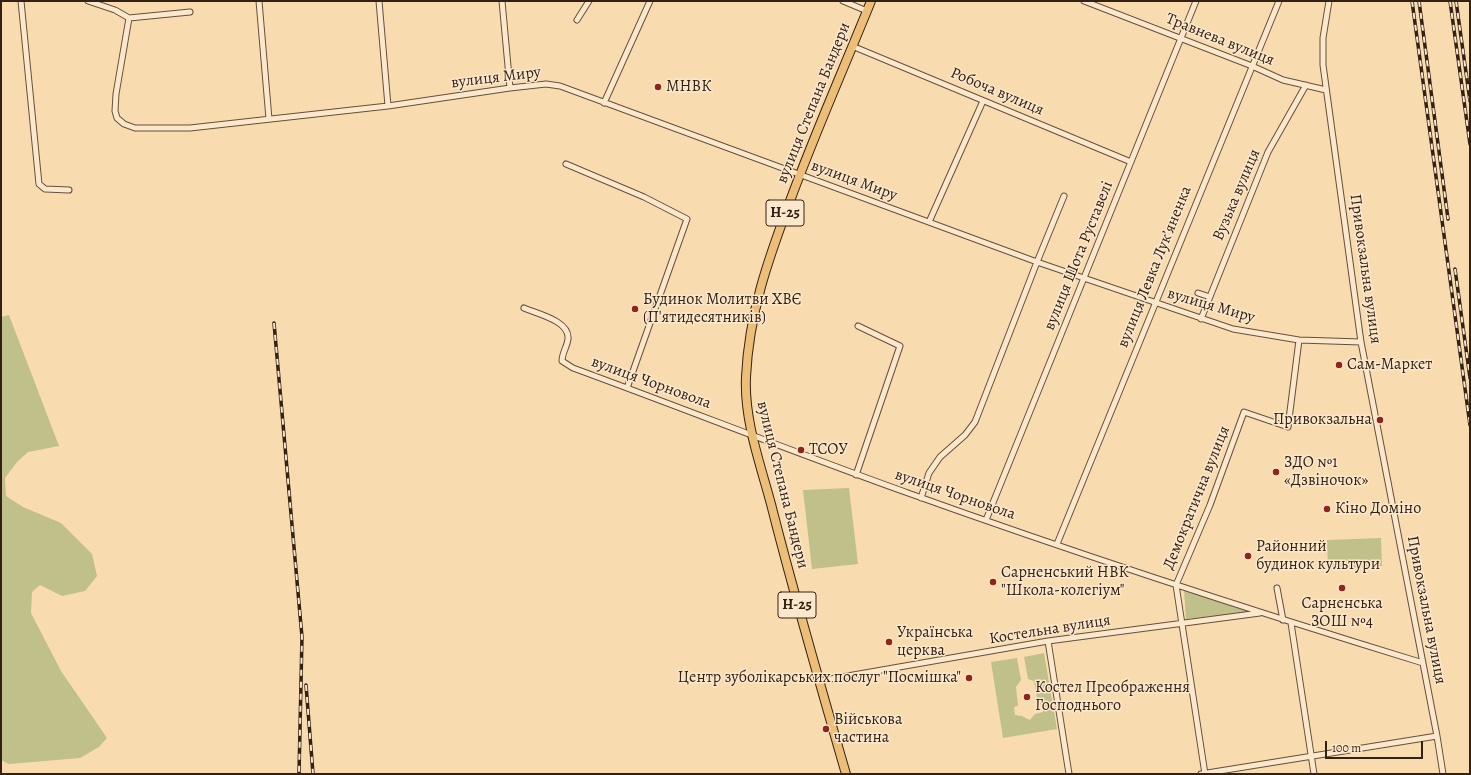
<!DOCTYPE html>
<meta charset="utf-8">
<style>
body{margin:0}
#map{position:relative;width:1471px;height:775px;overflow:hidden;background:#f9dbb0;font-family:Alegreya,serif}
canvas{display:block}
.frame{position:absolute;inset:0;border:2px solid #332114;pointer-events:none}
.scale{position:absolute;left:1325px;top:741px;width:98px;height:18px;box-sizing:border-box;border:2px solid #332114;border-top:0;padding-left:5px;font-size:12px;line-height:14px;white-space:nowrap;color:#332114;-webkit-text-stroke:3px #fbe8cc;paint-order:stroke}
</style>
<div id="map">
<canvas width="1471" height="775"></canvas>
<div class="frame"></div>
<div class="scale">100 m</div>
</div>
<script>
const ctx = document.querySelector('canvas').getContext('2d');
ctx.lineJoin = 'round';
function paint(path, color) {
  ctx.fillStyle = color;
  ctx.fill(path, 'evenodd');
}
function stroke(path, color, width, dash) {
  ctx.strokeStyle = color;
  ctx.lineWidth = width;
  ctx.lineCap = dash ? 'butt' : 'round';
  ctx.setLineDash(dash || []);
  ctx.stroke(path);
}
function write(font, color, halo, rows, align = 'center') {
  ctx.font = font + ' Alegreya,serif';
  ctx.lineWidth = 3;
  ctx.setLineDash([]);
  ctx.textBaseline = 'middle';
  ctx.strokeStyle = halo;
  ctx.fillStyle = color;
  for (const [text, x, y, turn = 0] of rows) {
    ctx.save();
    ctx.translate(x, y);
    ctx.rotate((+turn || 0) * Math.PI / 180);
    ctx.textAlign = isNaN(turn) ? turn : align;
    if (halo) ctx.strokeText(text, 0, 0);
    ctx.fillText(text, 0, 0);
    ctx.restore();
  }
}
const green = new Path2D(`
 M9,315L59,446L28,452L17,462L5,478L6,496L23,507L61,523L92,554L97,576L85,591L62,596L40,585L32,592L31,613L61,671L107,738L99,747L80,758L9,764L1,760V317Z
 M849,488L858,564L812,569L803,490Z
 M1381,538L1382,566L1328,569L1327,540Z
 M1184,590L1250,612L1186,619Z
 M1044,653L1057,729L1003,738L991,662L1017,658L1021,680L1016,687L1018,706L1014,707L1015,715L1022,716L1030,720L1035,714L1043,712L1042,704H1038L1034,681L1028,679L1024,657Z`);
const minor = new Path2D(`
 M21,1L39,184L45,189L69,190
 M88,1L115,10L129,18
 M259,1L269,119
 M379,1L388,106
 M502,1L510,88
 M843,1L867,11
 M1084,1L1252,66L1283,80L1326,90
 M1329,1L1323,38V65L1361,342L1437,736L1443,774
 M190,12L129,18L116,94L115,111L117,118L124,124L135,128H190L388,106L510,88L546,84L560,86L1037,262L1233,329L1299,340L1361,342
 M577,20L589,1
 M852,46L1131,162
 M604,103L650,1
 M566,164L644,197L687,219L627,388
 M929,222L983,101
 M1198,293L1210,297
 M524,308C538,314 570,321 568,339C567,347 562,353 562,361L573,368C685,409 796,453 908,493C1078,554 1250,610 1423,663
 M1201,319L1268,152L1306,85
 M856,475L900,346L858,326
 M921,498L929,473L940,457L965,435L975,422L1037,262L1064,196
 M986,520L1196,1
 M1057,544L1279,1
 M1277,588L1283,620
 M1291,623L1314,774
 M1048,641L1069,774
 M819,681L1048,641L1260,613
 M1201,774L1437,736
 M1205,774L1176,585L1210,505L1244,412L1288,427L1299,340`);
const primary = new Path2D(`
 M846,774C820,684 794,595 771,504C760,463 744,420 746,377C749,313 768,260 790,201C815,133 844,68 871,1`);
const rail = new Path2D(`
 M1412,1L1470,425
 M1419,1L1448,219
 M1450,1L1470,144
 M1456,1L1470,101
 M1455,269L1470,378
 M274,323L302,637L299,774
 M306,685L313,774`);
const markers = [
 [658,87,4,"#8f2418"],
 [635,309,4,"#8f2418"],
 [1339,365,4,"#8f2418"],
 [1380,420,4,"#8f2418"],
 [801,450,4,"#8f2418"],
 [1276,472,4,"#8f2418"],
 [1327,509,4,"#8f2418"],
 [1248,556,4,"#8f2418"],
 [993,582,4,"#8f2418"],
 [1342,588,4,"#8f2418"],
 [889,642,4,"#8f2418"],
 [969,678,4,"#8f2418"],
 [1027,697,4,"#8f2418"],
 [826,729,4,"#8f2418"]
];
const shields = [
 [785,213,38],
 [797,605,38]
];
const shieldNames = [
 ["Н-25",785,213],
 ["Н-25",797,605]
];
const streetNames = [
 ["Травнева вулиця",1220,40,22],
 ["вулиця Миру",496,78,-7],
 ["Робоча вулиця",997,92,23],
 ["вулиця Степана Бандери",814,103,-68],
 ["вулиця Миру",854,181,20],
 ["Вузька вулиця",1237,195,-67],
 ["вулиця Шота Руставелі",1079,256,-68],
 ["вулиця Левка Лукʼяненка",1155,267,-68],
 ["Привокзальна вулиця",1365,269,82],
 ["вулиця Миру",1211,306,16],
 ["вулиця Чорновола",651,383,20],
 ["вулиця Степана Бандери",782,485,76],
 ["вулиця Чорновола",955,495,19],
 ["Демократична вулиця",1197,498,-68],
 ["Привокзальна вулиця",1426,610,79],
 ["Костельна вулиця",1050,630,-9]
];
const poiNames = [
 ["МНВК",666,87],
 ["Будинок Молитви ХВЄ",643,300],
 ["(П'ятидесятників)",643,318],
 ["Сам-Маркет",1347,365],
 ["Привокзальна",1372,420,"right"],
 ["ТСОУ",809,450],
 ["ЗДО №1",1284,463],
 ["«Дзвіночок»",1284,481],
 ["Кіно Доміно",1335,509],
 ["Районний",1256,547],
 ["будинок культури",1256,565],
 ["Сарненський НВК",1001,573],
 ["\"Школа-колегіум\"",1001,591],
 ["Сарненська",1342,604,"center"],
 ["ЗОШ №4",1342,622,"center"],
 ["Українська",897,633],
 ["церква",897,651],
 ["Центр зуболікарських послуг \"Посмішка\"",961,678,"right"],
 ["Костел Преображення",1035,688],
 ["Господнього",1035,706],
 ["Військова",834,720],
 ["частина",834,738]
];
paint(green, '#c0c08a');
stroke(minor, '#64503b', 7);
stroke(primary, '#332114', 10);
stroke(minor, '#fbe8cc', 5);
stroke(primary, '#ecbe78', 8);
stroke(rail, '#332114', 3.5);
stroke(rail, '#fbe8cc', 2, [6]);
for (const [x, y, r, color] of markers) {
  const dot = new Path2D();
  dot.arc(x, y, r, 0, 2 * Math.PI);
  ctx.fillStyle = color;
  ctx.fill(dot);
  stroke(dot, '#fbe8cc', 1.5);
}
for (const [x, y, w] of shields) {
  const box = new Path2D();
  box.roundRect(x - w / 2, y - 13, w, 26, 3);
  ctx.fillStyle = '#fbe8cc';
  ctx.fill(box);
  stroke(box, '#332114', 1);
}
write('bold 15px', '#332114', null, shieldNames);
write('16px', '#332114', '#fbe8cc', streetNames);
write('16px', '#332114', '#fbe8cc', poiNames, 'left');
</script>
